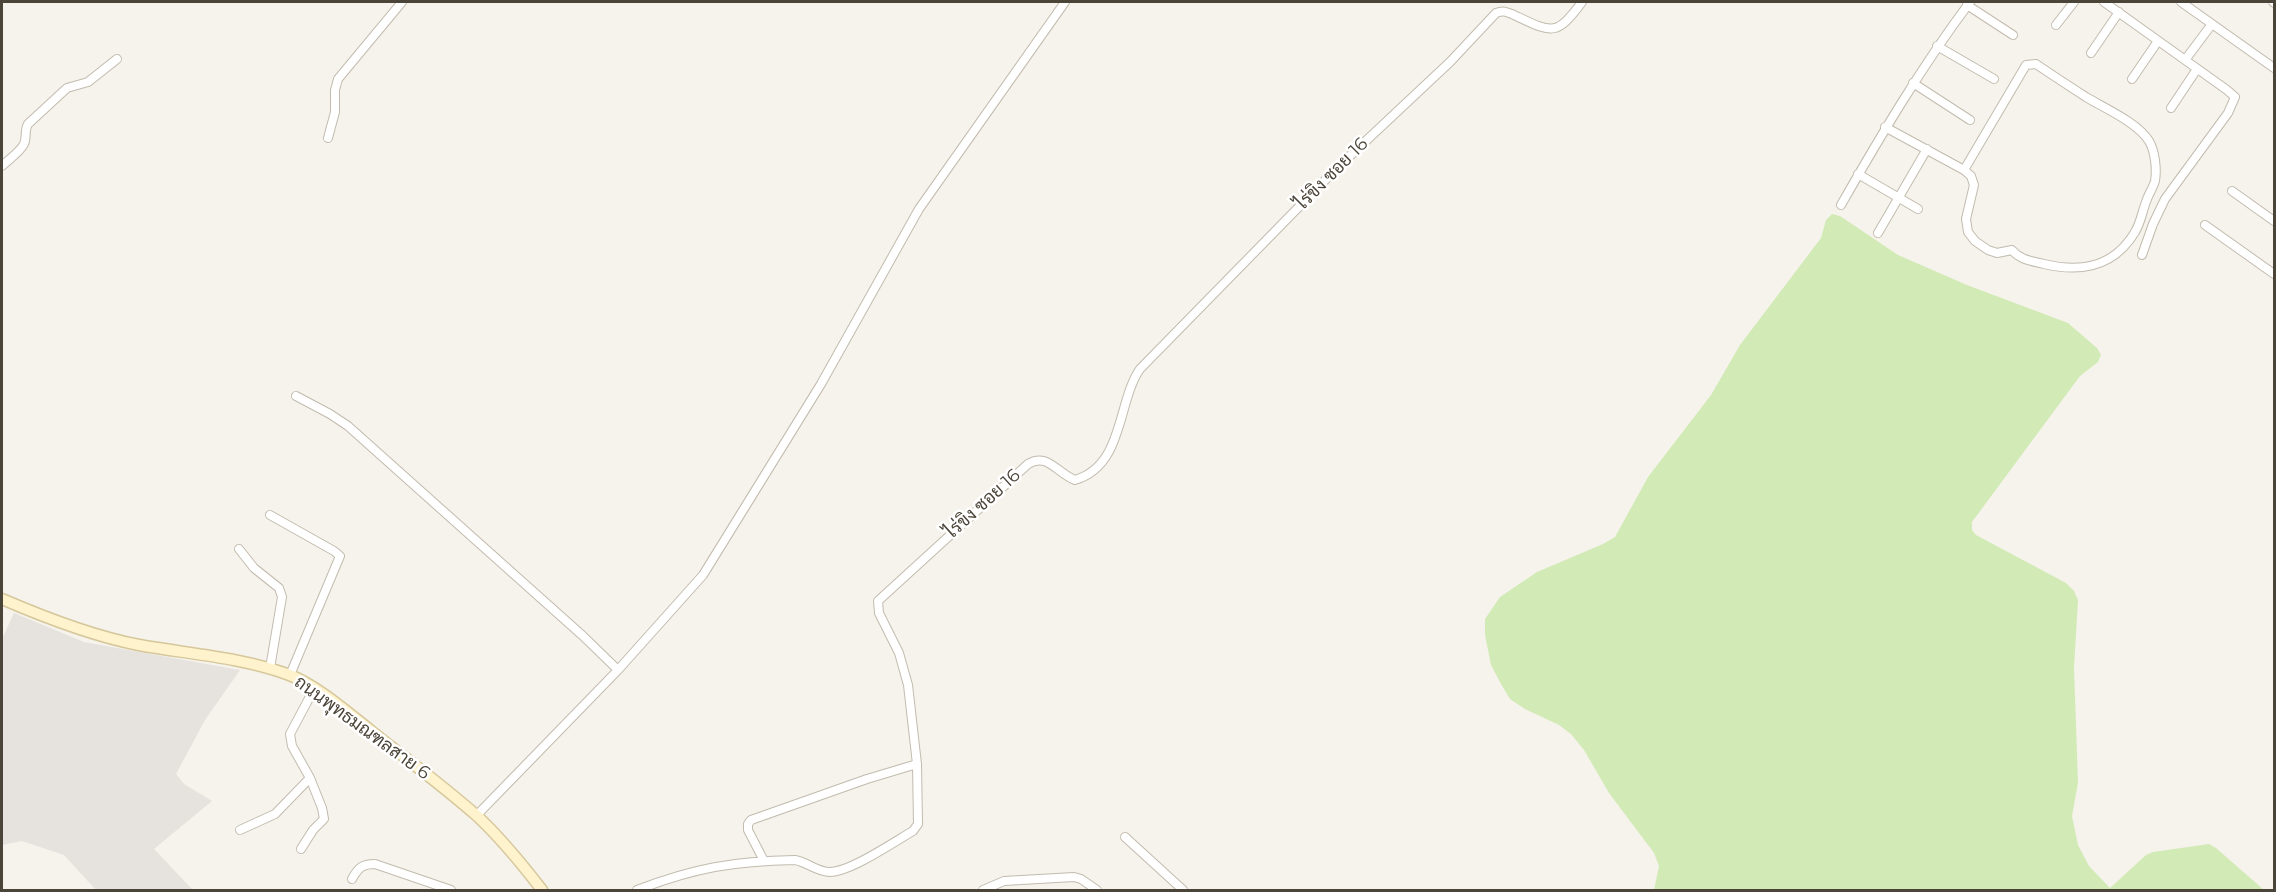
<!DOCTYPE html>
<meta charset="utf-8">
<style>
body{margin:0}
#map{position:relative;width:2276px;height:892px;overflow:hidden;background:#f6f3ec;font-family:Montserrat,sans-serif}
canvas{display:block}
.frame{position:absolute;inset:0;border:3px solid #4b4439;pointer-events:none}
</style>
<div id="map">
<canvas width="2276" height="892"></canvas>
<div class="frame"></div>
</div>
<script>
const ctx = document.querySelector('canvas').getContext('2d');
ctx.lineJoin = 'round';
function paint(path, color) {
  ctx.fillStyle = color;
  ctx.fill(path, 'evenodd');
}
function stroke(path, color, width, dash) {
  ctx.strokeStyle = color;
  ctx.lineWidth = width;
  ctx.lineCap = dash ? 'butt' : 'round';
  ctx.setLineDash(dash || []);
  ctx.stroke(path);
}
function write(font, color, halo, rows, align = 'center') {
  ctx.font = font + ' Montserrat,Sarabun,sans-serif';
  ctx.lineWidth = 5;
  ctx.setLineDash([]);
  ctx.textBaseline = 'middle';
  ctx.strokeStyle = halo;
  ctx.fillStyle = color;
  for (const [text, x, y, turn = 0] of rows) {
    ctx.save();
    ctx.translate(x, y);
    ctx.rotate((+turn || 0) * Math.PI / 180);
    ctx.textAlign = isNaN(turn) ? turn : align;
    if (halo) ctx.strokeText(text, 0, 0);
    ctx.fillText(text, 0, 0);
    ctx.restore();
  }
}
const industrial = new Path2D(`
 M14,613L84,642L240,670L205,720L176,774L184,784L212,801L154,849L193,890H96L64,855L22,841L2,845V639Z`);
const green = new Path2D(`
 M1832,214L1840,216L1898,255L1967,285L2068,323L2097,348L2101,355L2098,362L2080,376L1972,522V530L1976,535L2066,583L2074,591L2078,600L2074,668L2078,783L2072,816L2078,845L2089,866L2110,888L2146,855L2153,852L2209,844L2216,848L2264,890H1654L1659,866L1654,853L1609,793L1584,750L1571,734L1559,725L1525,709L1510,699L1501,684L1491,665L1485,635V619L1500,597L1537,572L1603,544L1615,537L1648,477L1711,395L1740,345L1821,238L1826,220Z`);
const minor = new Path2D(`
 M2104,2L2227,90L2235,97L2228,113L2165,199L2153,224L2142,255
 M2181,2L2274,68
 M2273,2L2274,3
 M1967,5L2013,35
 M2056,25L2074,2
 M1937,46L1994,79
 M2091,53L2119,12
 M2185,60L2212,24
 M2132,79L2158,41
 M1913,83L1970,120
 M2171,108L2197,69
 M1885,127L1964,170L1971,176L1974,185L1966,219L1968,232L1975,241L1988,250L1997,253L2012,250C2020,260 2032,261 2044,264C2082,273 2114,267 2135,232C2141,222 2142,212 2146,202C2148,195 2153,188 2155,181C2157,169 2155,151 2149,141C2137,122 2104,108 2086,97C2069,86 2052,75 2036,64L2026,65L1964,170
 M328,138L335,112V90L338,79L402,2
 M2,166C8,160 20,152 24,144C27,138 24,131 28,124L67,88L88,82L117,59
 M1858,174L1918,209
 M2232,191L2274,221
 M1841,205C1881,135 1922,66 1970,2
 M2205,225L2274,274
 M1878,233L1927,149
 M296,396L330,414L348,426L583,636L618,670
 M270,515L334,551L340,556L290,675
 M239,549L254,568L279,588L282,597L270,668
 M476,816L618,670L703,575L821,384L919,209L1065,2
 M240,830L275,814L310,778L292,746L290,734L314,689
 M1125,837L1183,890
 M301,849L313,830L324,819L322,808L310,778
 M764,861L748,830V824L751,820L867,779L917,764
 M352,879C358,868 362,864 375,864L451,890
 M637,890C694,868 734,861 795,860C807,862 817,872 830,872C850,872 894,842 913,831L918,824L917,764L908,685L899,653L879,613L878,601L1028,464C1047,452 1057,473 1075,480C1124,466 1117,402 1140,369L1337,168L1450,62L1496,13C1504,10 1507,12 1514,15C1552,33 1556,37 1582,2
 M983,890L1004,881L1074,877L1081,879L1097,890`);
const secondary = new Path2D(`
 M2,599C46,618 92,636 139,645C189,654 239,657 287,674C315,684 346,711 370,730C405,758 442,785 476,815C501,838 522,864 542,890`);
const streetNames = [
 ["ไร่ขิง ซอย 16",1332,174,-45],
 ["ไร่ขิง ซอย 16",983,504,-42],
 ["ถนนพุทธมณฑลสาย 6",362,728,36]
];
paint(industrial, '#e6e2dd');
paint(green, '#d2eab5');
stroke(minor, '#c2bbae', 10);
stroke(secondary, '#d6c79b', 13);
stroke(minor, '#fff', 8);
stroke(secondary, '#fff3cd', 10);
write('18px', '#4b4439', '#fff', streetNames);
</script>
